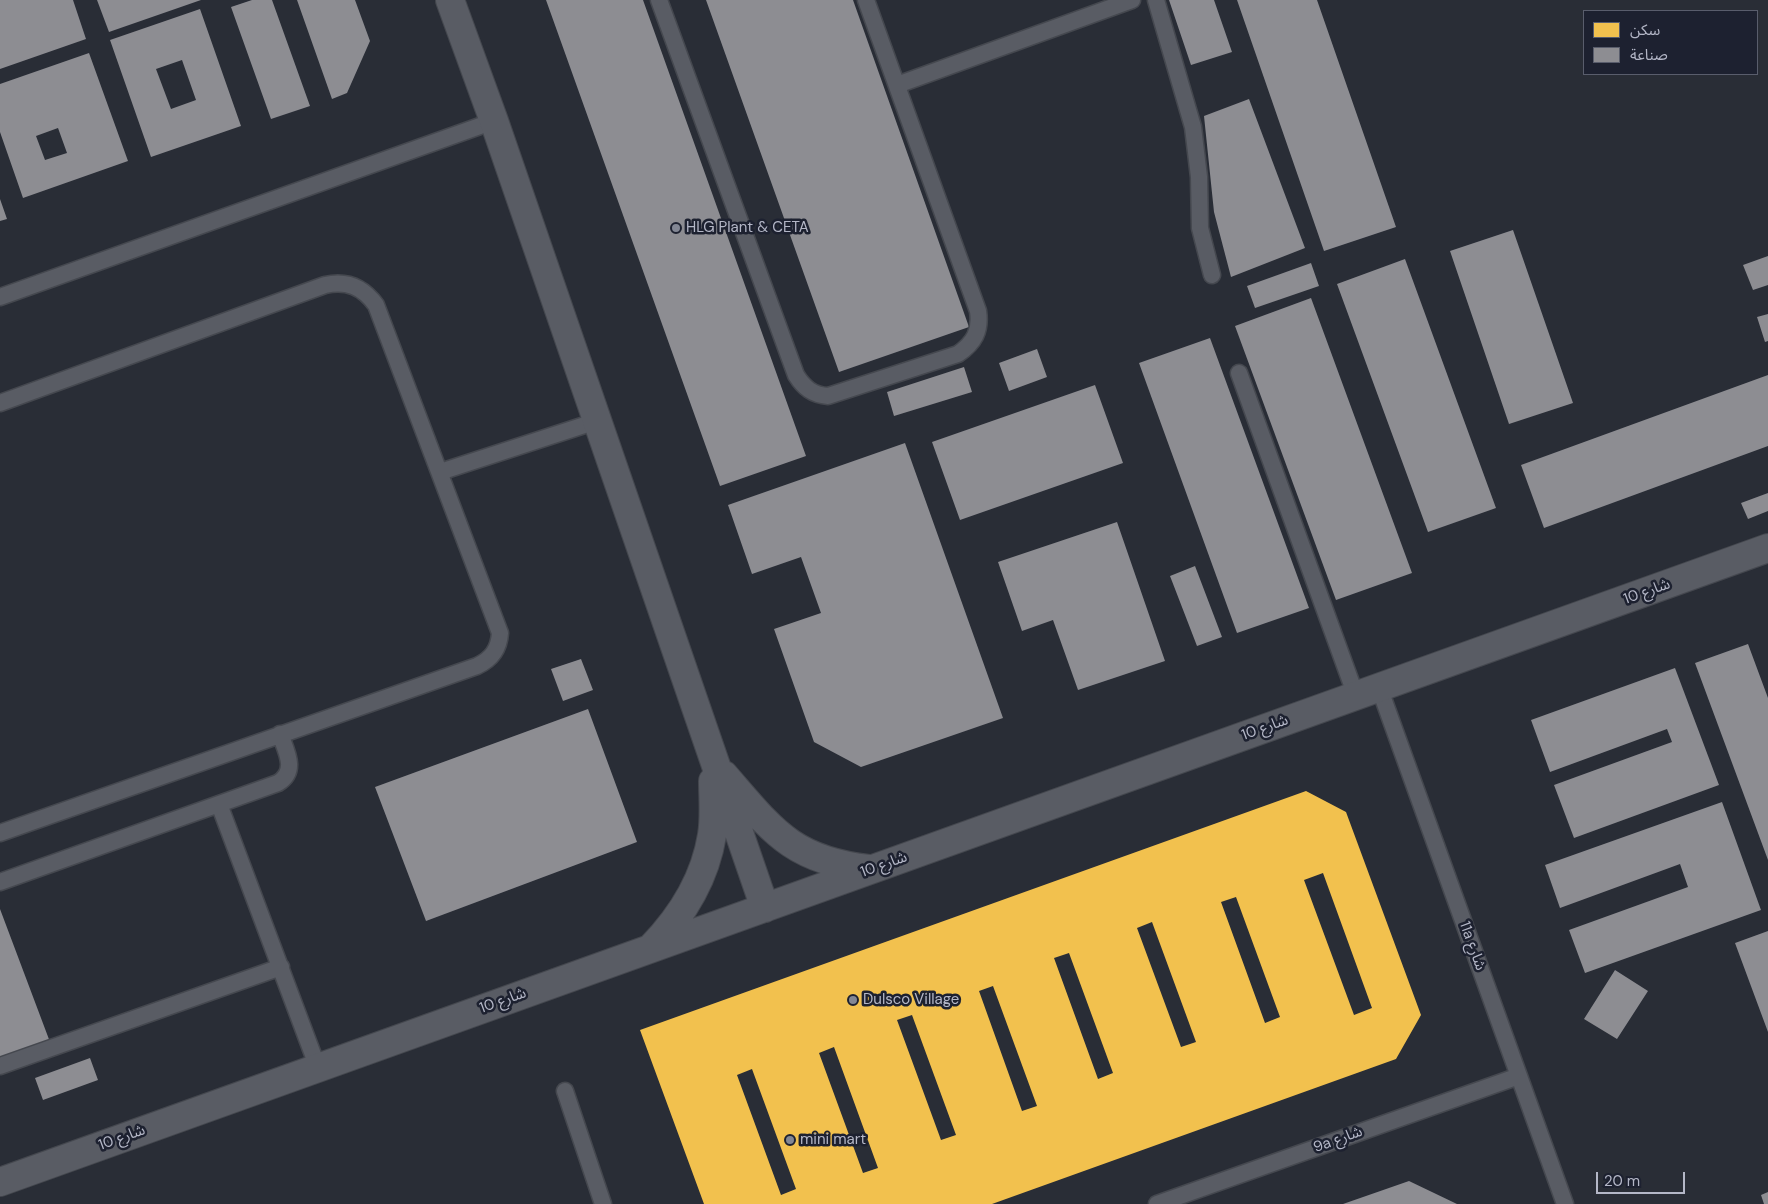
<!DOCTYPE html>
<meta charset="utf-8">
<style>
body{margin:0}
#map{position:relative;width:1768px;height:1204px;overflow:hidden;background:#292d36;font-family:"DM Sans","Noto Sans Arabic",sans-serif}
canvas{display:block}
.legend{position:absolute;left:1583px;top:10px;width:175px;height:65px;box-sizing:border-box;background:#1d2130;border:1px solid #595d6c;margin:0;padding:6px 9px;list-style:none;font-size:15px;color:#b4b7c7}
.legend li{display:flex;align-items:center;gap:10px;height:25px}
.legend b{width:25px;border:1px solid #595d6c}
.scale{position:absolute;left:1596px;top:1172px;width:89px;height:22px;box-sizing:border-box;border:2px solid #b4b7c7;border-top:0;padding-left:6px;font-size:15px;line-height:18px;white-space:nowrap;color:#b4b7c7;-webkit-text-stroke:4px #1d2130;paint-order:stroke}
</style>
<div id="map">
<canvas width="1768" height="1204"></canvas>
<ul class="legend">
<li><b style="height:14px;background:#f2c14e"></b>سكن</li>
<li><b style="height:14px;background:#8d8d92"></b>صناعة</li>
</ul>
<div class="scale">20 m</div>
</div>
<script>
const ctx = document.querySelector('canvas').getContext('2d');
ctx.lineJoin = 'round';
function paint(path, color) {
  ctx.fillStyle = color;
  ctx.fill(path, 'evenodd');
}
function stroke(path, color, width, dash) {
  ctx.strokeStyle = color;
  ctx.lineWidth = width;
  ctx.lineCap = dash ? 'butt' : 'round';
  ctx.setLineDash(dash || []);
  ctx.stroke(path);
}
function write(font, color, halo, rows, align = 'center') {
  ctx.font = font + ' "DM Sans","Noto Sans Arabic",sans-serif';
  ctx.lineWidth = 5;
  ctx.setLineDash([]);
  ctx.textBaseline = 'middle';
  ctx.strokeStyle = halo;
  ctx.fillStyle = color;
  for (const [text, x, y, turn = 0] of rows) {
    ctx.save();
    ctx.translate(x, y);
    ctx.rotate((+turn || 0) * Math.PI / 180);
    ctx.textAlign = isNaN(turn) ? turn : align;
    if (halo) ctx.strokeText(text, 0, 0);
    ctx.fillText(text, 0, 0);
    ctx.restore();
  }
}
const homes = new Path2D(`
 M1306,791L1346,812L1421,1015L1396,1059L992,1204H704L640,1030ZM1323,873L1372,1008L1354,1015L1304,880ZM1236,897L1280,1017L1265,1023L1221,902ZM1152,922L1196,1042L1181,1047L1137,928ZM1069,953L1113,1073L1098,1079L1054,958ZM993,986L1037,1106L1022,1111L979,991ZM912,1015L956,1135L941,1140L897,1020ZM834,1047L878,1168L863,1173L819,1053ZM752,1069L796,1189L781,1195L737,1075Z`);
const industry = new Path2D(`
 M0,0H73L86,39L0,69Z
 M97,0H201L109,32Z
 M252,0H272L310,106L271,119L231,7Z
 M297,0H355L370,41L347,93L332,99Z
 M546,0H643L806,456L720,486Z
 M706,0H853L969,327L839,372Z
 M1169,0H1214L1232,52L1191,65Z
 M1237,0H1317L1396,227L1324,251Z
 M200,9L241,126L151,157L110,40ZM182,60L196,100L171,109L156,69Z
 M89,53L128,161L23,198L0,132V84ZM58,128L67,153L45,160L36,136Z
 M1249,99L1305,248L1231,277L1214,212L1204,116Z
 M0,199L7,219L0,221Z
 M1513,230L1573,403L1509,424L1450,251Z
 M1768,256V285L1753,290L1743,265Z
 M1405,259L1496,508L1428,532L1337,284Z
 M1311,263L1319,286L1255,308L1247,286Z
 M1311,298L1412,573L1336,600L1235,326Z
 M1768,314V341L1765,342L1757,317Z
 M1210,338L1309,608L1237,633L1139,363Z
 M1037,349L1047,377L1009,391L999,363Z
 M964,367L972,392L894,416L887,392Z
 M1768,375V446L1544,528L1521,465Z
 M1095,385L1123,463L960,520L932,442Z
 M905,443L1003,718L861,767L814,742L774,629L821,613L801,557L752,574L728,505Z
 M1768,493V511L1748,519L1741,503Z
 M1117,522L1165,661L1078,690L1053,620L1022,631L998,562Z
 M1195,566L1222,637L1197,646L1170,576Z
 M1748,644L1768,698V860L1695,663Z
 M581,659L593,690L563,701L551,669Z
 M1675,668L1719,785L1574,838L1554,785L1672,742L1667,729L1550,772L1531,720Z
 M588,709L637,842L426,921L375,787Z
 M1722,802L1761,910L1585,973L1569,930L1688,887L1680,864L1560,908L1545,865Z
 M0,909L50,1042L1,1060L0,1056Z
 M1768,931V1032L1735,943Z
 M1615,970L1648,991L1617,1039L1584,1019Z
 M90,1058L98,1080L43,1100L35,1078Z
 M1409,1181L1457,1204H1343Z
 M1768,1192V1204H1764L1761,1195Z`);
const lane = new Path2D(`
 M659,0L796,375C804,388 813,395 828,396L958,354C974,343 981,331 978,311L866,0
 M1156,0L1193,127L1199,177L1200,228L1212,275
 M897,85L1132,0
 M0,297L494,121
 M1239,373L1356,696
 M0,403L325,285C347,280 363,287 376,305L500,633C499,649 492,659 477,666L0,833
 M440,472L597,421
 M1379,687L1565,1204
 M219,804L318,1068
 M0,882L278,783C298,771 286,751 280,734
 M0,1066L281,967
 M565,1091L603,1204
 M1157,1204L1519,1076`);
const street = new Path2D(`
 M450,0L494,121L765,908
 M724,775C772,830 791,860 869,869
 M651,948C682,916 705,879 712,835C715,817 713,798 713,781
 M0,1182L1768,548`);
const markers = [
 [676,228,5,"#838794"],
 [853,1000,5,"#838794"],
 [790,1140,5,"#838794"]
];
const poiNames = [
 ["HLG Plant & CETA",686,228],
 ["Dulsco Village",863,1000],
 ["mini mart",800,1140]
];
const streetNames = [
 ["شارع 10",1647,592,-20],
 ["شارع 10",1265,728,-20],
 ["شارع 10",884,865,-20],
 ["11a شارع",1472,946,70],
 ["شارع 10",503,1001,-20],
 ["شارع 10",122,1138,-20],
 ["9a شارع",1338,1140,-20]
];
paint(homes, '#f2c14e');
paint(industry, '#8d8d92');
stroke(lane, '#45484f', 19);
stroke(street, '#45484f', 30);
stroke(lane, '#595c64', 16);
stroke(street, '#595c64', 28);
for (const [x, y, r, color] of markers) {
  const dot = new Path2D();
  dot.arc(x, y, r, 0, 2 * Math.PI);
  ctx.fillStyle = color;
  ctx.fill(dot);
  stroke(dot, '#1d2130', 2);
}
write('15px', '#b4b7c7', '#1d2130', poiNames, 'left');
write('15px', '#b4b7c7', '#1d2130', streetNames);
</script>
